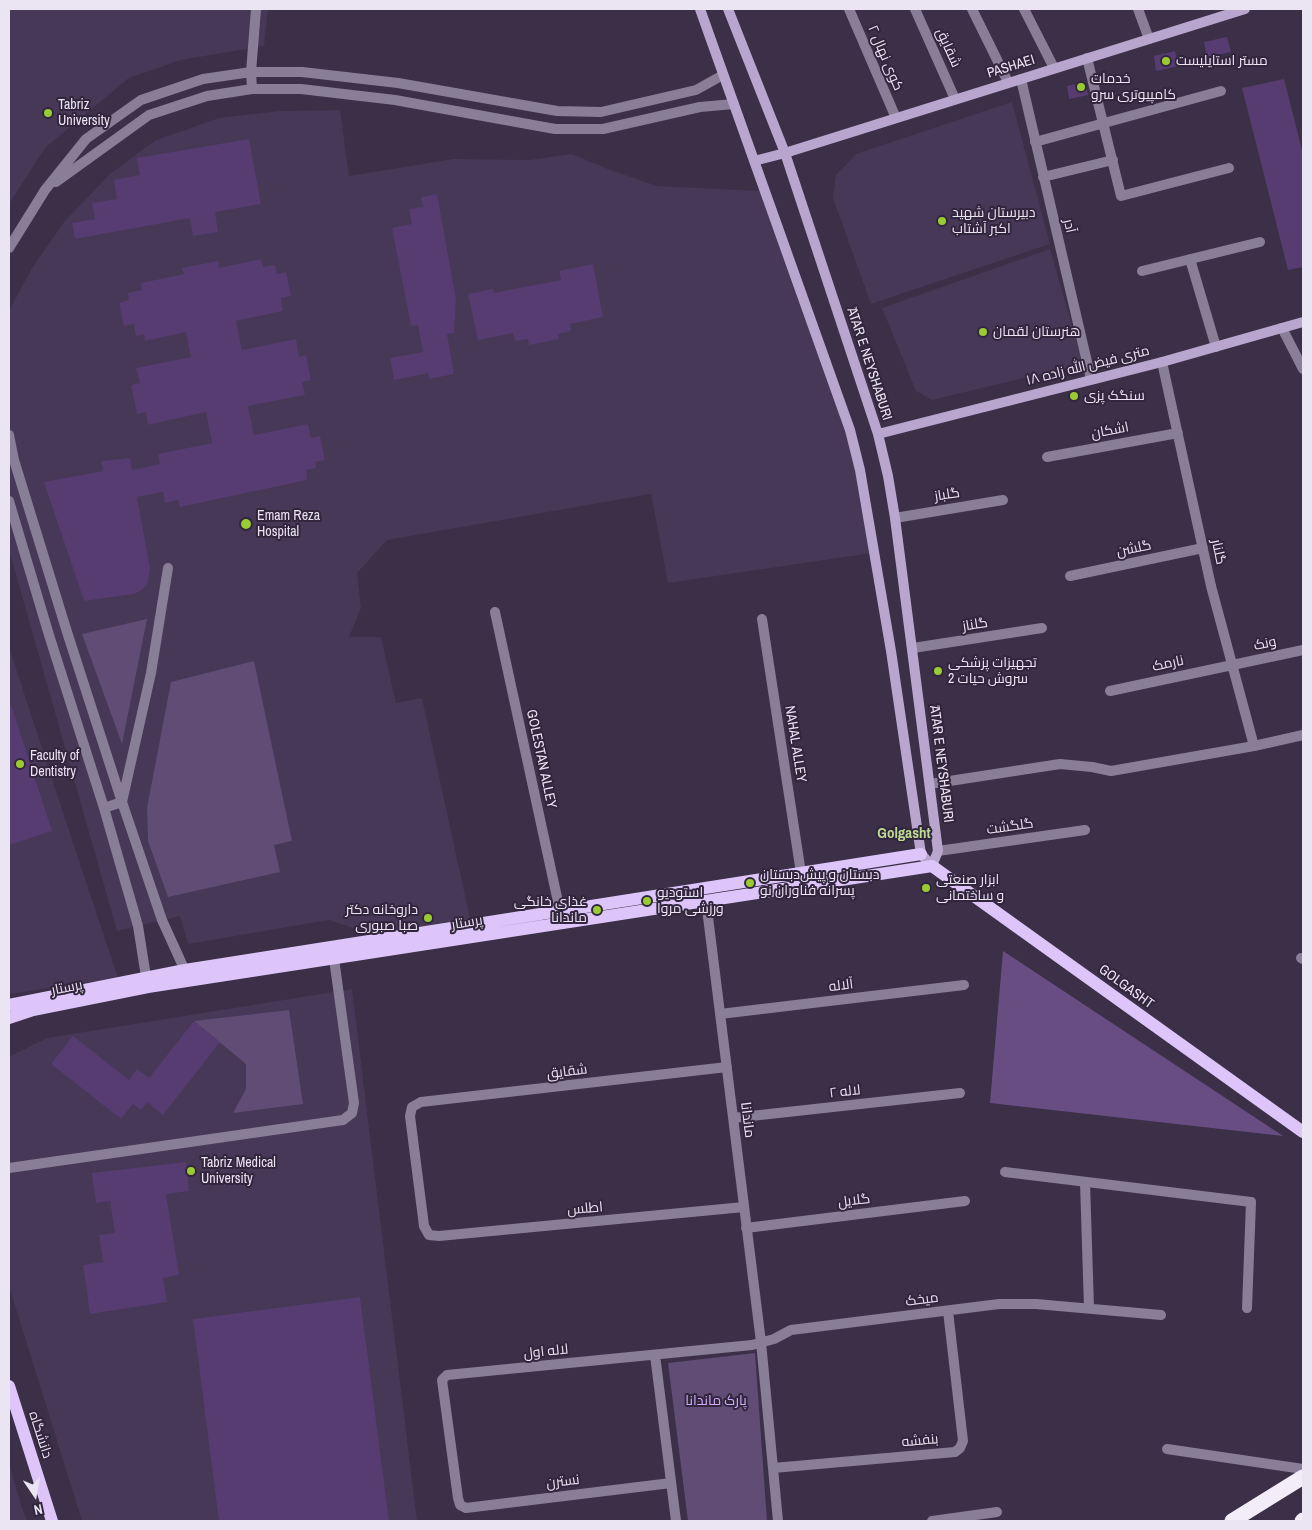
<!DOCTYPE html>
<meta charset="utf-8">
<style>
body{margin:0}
#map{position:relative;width:1312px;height:1530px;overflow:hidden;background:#3b3047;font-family:"Archivo Narrow",sans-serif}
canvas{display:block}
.frame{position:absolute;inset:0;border:10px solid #ebe4f3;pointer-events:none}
.north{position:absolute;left:10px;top:1470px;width:50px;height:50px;-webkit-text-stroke:4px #31263d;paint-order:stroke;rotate:168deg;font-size:14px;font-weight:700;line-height:20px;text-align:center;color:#ebe4f3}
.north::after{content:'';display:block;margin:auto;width:18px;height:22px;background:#ebe4f3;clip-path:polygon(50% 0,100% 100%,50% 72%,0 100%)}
</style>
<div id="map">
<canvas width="1312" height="1530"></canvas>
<div class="frame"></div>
<div class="north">N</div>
</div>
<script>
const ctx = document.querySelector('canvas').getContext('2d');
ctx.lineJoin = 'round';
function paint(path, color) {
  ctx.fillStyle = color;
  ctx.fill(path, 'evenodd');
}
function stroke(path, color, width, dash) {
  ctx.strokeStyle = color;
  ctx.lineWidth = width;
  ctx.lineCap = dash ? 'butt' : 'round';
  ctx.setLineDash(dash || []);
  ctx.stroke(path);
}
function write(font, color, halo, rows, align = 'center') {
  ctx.font = font + ' "Archivo Narrow",Cairo,sans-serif';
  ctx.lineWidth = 4;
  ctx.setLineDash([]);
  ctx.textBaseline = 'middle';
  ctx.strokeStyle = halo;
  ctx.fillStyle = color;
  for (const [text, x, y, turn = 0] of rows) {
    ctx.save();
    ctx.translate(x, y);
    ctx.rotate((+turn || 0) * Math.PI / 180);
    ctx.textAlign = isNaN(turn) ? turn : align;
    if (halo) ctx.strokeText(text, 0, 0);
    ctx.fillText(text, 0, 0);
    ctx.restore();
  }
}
const built = new Path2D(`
 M9,9H268L264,46L181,60L129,78L45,148L9,204Z
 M1012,102L1050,244L871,304L833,198L836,175L856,154Z
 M340,110L349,176L453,159L530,160L572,154L610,170L657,186L763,191L802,300L858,441L879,552L668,583L651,494L387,540L357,573L361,608L349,637H381L396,703L422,698L471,923L383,938L329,920L188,944L180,916L117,931L9,550V311L32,268L64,222L110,174L156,140L219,118L279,111Z
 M1050,249L1081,357L1074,366L932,400L916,391L882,308Z
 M9,647L63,812L118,978L9,994Z
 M352,989L417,1521H82L9,1286V1057L47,1038Z
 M9,1464L22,1508L27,1521H9Z`);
const green = new Path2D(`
 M147,619L122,744L82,634Z
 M254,661L292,841L274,845L280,872L168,897L148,841L147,808L171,682Z
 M289,1010L303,1104L233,1113L246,1089V1064L194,1021Z
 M755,1353L767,1521H688L668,1363Z`);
const forest = new Path2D(`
 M1003,951L1283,1136L990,1103Z`);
const building = new Path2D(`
 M1227,37L1231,52L1207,57L1204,42Z
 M1175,51L1178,66L1156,71L1154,56Z
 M1284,79L1303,154V267L1288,270L1242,88Z
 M1085,82L1088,95L1069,99L1067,86Z
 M249,139L261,204L215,212L218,232L193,236L190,218L75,239L72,223L95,219L92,203L117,199L114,180L140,175L137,158Z
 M437,194L456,299L454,333L447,334L454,374L429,379L428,373L394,380L390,358L423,352L418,325L411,326L392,228L412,224L409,209L423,207L421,197Z
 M261,259L263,267L275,265L277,274L286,272L291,296L281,298L283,311L236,321L242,350L296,339L299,357L306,355L311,380L302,382L305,395L248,406L254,435L308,424L311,438L320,436L325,460L315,462L316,468L306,470L307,480L180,507L178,500L165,503L163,492L137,497L150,568L148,582L142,590L134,594L84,601L44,482L103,471L101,461L130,458L132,470L160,464L158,454L212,443L206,412L148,425L146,412L137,414L131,385L140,383L136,368L191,357L186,332L145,341L144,334L136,336L134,324L124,326L119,303L129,300L128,293L142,290L141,283L184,274L182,268L218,261L219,268Z
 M593,264L603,317L570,324L571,331L558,334L559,339L529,345L528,339L515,341L513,333L478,340L468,294L493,289V293L561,280L559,271Z
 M11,705L52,831L9,845V706Z
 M194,1021L220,1042L163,1115L147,1102L141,1110L133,1104L121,1119L51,1064L73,1036L129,1080L137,1069L149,1078Z
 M186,1162L189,1191L166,1194L179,1275L163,1278L167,1302L90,1314L83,1265L103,1262L99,1235L115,1233L110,1201L96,1203L92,1173Z
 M360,1297L389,1521H219L193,1319Z`);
const street = new Path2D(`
 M849,9L896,118
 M915,9L955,99
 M972,9L1008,82
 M1024,9L1054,68
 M1138,9L1149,39
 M1087,58L1121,196L1229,168
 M1021,79L1091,379
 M252,89L251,72L256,9
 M1035,142L1221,91
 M1043,177L1113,160
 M56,182L149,115L207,96L252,89H301L395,100L555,129H603L700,107L734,104
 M9,248L45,190L86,139L141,100L203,79L251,72H302L398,83L557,111L601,112L696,90L723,75
 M1190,259L1216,347
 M1142,271L1260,242
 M1282,328L1303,369
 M1162,362L1211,586L1254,746
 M9,435L14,460L67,632L122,802L162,920L187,975
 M1047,457L1178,433
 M9,501L49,635L104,808L138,926L147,983
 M895,518L1003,500
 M1070,576L1203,548
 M495,612L560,911
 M762,619L801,873
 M913,648L1042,628
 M1110,691L1303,650
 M930,784L1060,764L1092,767L1111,771L1254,746L1303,735
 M104,808L122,802L151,673L168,568
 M938,851L1085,830
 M706,901L761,1342L778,1521
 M1301,958L1303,959
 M720,1014L964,985
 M727,1067L421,1102L412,1107L410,1116L424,1226L429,1235L439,1236L744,1207
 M733,1118L960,1093
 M9,1168L343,1120L352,1113L354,1103L334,959
 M1005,1172L1251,1202L1247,1308
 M1085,1182L1089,1308
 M746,1228L965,1201
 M655,1355L676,1521
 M1167,1449L1303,1469
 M773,1468L955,1452L960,1448L963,1441L948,1311
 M671,1483L466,1508L460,1505L458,1498L442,1380L447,1375L752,1345L774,1339L791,1330L999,1304H1036L1161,1315
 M932,1521L997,1512`);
const secondary = new Path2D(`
 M700,9L850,430L860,470L891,651L921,854L932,866L938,851L895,518L888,476L878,434L785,153L728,9
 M754,161L785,153L1245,9
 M878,434L1162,362L1303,322`);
const primary = new Path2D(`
 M9,1005L185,970L921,854
 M9,1018L33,1010L148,987L932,866L1303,1132
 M9,1386L52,1521`);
const highway = new Path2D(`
 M1232,1521L1303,1477
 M1302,1521L1303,1520`);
const markers = [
 [1166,61,5,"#9bcb32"],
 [1081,87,5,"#9bcb32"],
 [48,113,5,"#9bcb32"],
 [942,221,5,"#9bcb32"],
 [983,332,5,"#9bcb32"],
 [1074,396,5,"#9bcb32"],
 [246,524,6,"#9bcb32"],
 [938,671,5,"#9bcb32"],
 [20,764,5,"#9bcb32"],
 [750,883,5,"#9bcb32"],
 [926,888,5,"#9bcb32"],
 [647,901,5,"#9bcb32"],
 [597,910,5,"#9bcb32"],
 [428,918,5,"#9bcb32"],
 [191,1171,5,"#9bcb32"]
];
const streetNames = [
 ["شقایق",948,48,66],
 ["کوی نهال ۲",885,58,67],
 ["PASHAEI",1011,67,-17],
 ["آدر",1069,226,77],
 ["ََATAR E NEYSHABURI",869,364,72],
 ["۱۸ متری فیض الله زاده",1088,366,-14],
 ["اشکان",1110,431,-11],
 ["گلباز",947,495,-9],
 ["گلشن",1134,549,-12],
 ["گلنار",1218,552,78],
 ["گلناز",975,625,-9],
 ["ونک",1265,644,-12],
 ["نارمک",1168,664,-12],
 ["NAHAL ALLEY",795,744,81],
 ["GOLESTAN ALLEY",541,759,78],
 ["ََATAR E NEYSHABURI",941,764,83],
 ["گلگشت",1010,827,-8],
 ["پرستار",467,923,-9],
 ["آلاله",841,986,-7],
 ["GOLGASHT",1126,987,36],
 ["پرستار",67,988,-11],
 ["شقایق",567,1072,-7],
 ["لاله ۲",845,1092,-6],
 ["ماندانا",747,1120,83],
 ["گلایل",854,1201,-7],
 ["اطلس",585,1209,-5],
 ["میخک",922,1300,-7],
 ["لاله اول",546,1352,-6],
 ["دانشگاه",40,1435,72],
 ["بنفشه",920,1441,-5],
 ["نسترن",563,1482,-7]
];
const poiNames = [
 ["مستر استایلیست",1176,61],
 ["خدمات",1091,79],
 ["کامپیوتری سرو",1091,95],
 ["Tabriz",58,105],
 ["University",58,121],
 ["دبیرستان شهید",952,213],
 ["اکبر آشتاب",952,229],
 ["هنرستان لقمان",993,332],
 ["سنگک پزی",1084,396],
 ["Emam Reza",257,516],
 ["Hospital",257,532],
 ["تجهیزات پزشکی",948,663],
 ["سروش حیات 2",948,679],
 ["Faculty of",30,756],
 ["Dentistry",30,772],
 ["دبستان و پیش‌دبستان",760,875],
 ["پسرانه فناوران نو",760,891],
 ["ابزار صنعتی",936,880],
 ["و ساختمانی",936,896],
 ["استودیو",657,893],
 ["ورزشی مروا",657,909],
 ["غذای خانگی",587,902,"right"],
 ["ماندانا",587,918,"right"],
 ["داروخانه دکتر",418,910,"right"],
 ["صبا صبوری",418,926,"right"],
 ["Tabriz Medical",201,1163],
 ["University",201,1179]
];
const parkNames = [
 ["پارک ماندانا",716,1401]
];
const neighbourhoodNames = [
 ["Golgasht",904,834]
];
paint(built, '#463856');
paint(green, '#604c75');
paint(forest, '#684d83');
paint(building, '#563c70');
stroke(street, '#897e97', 10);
stroke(secondary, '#b9a6cf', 10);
stroke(primary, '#ddc5fa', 12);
stroke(highway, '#f3edfa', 15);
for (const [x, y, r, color] of markers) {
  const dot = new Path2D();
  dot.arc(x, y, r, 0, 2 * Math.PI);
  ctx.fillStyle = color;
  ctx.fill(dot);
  stroke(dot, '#31263d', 2);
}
write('14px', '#ebe4f3', '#31263d', streetNames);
write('14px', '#ebe4f3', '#31263d', poiNames, 'left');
write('14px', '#d2abfc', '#31263d', parkNames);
write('bold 15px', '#beda92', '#31263d', neighbourhoodNames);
</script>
